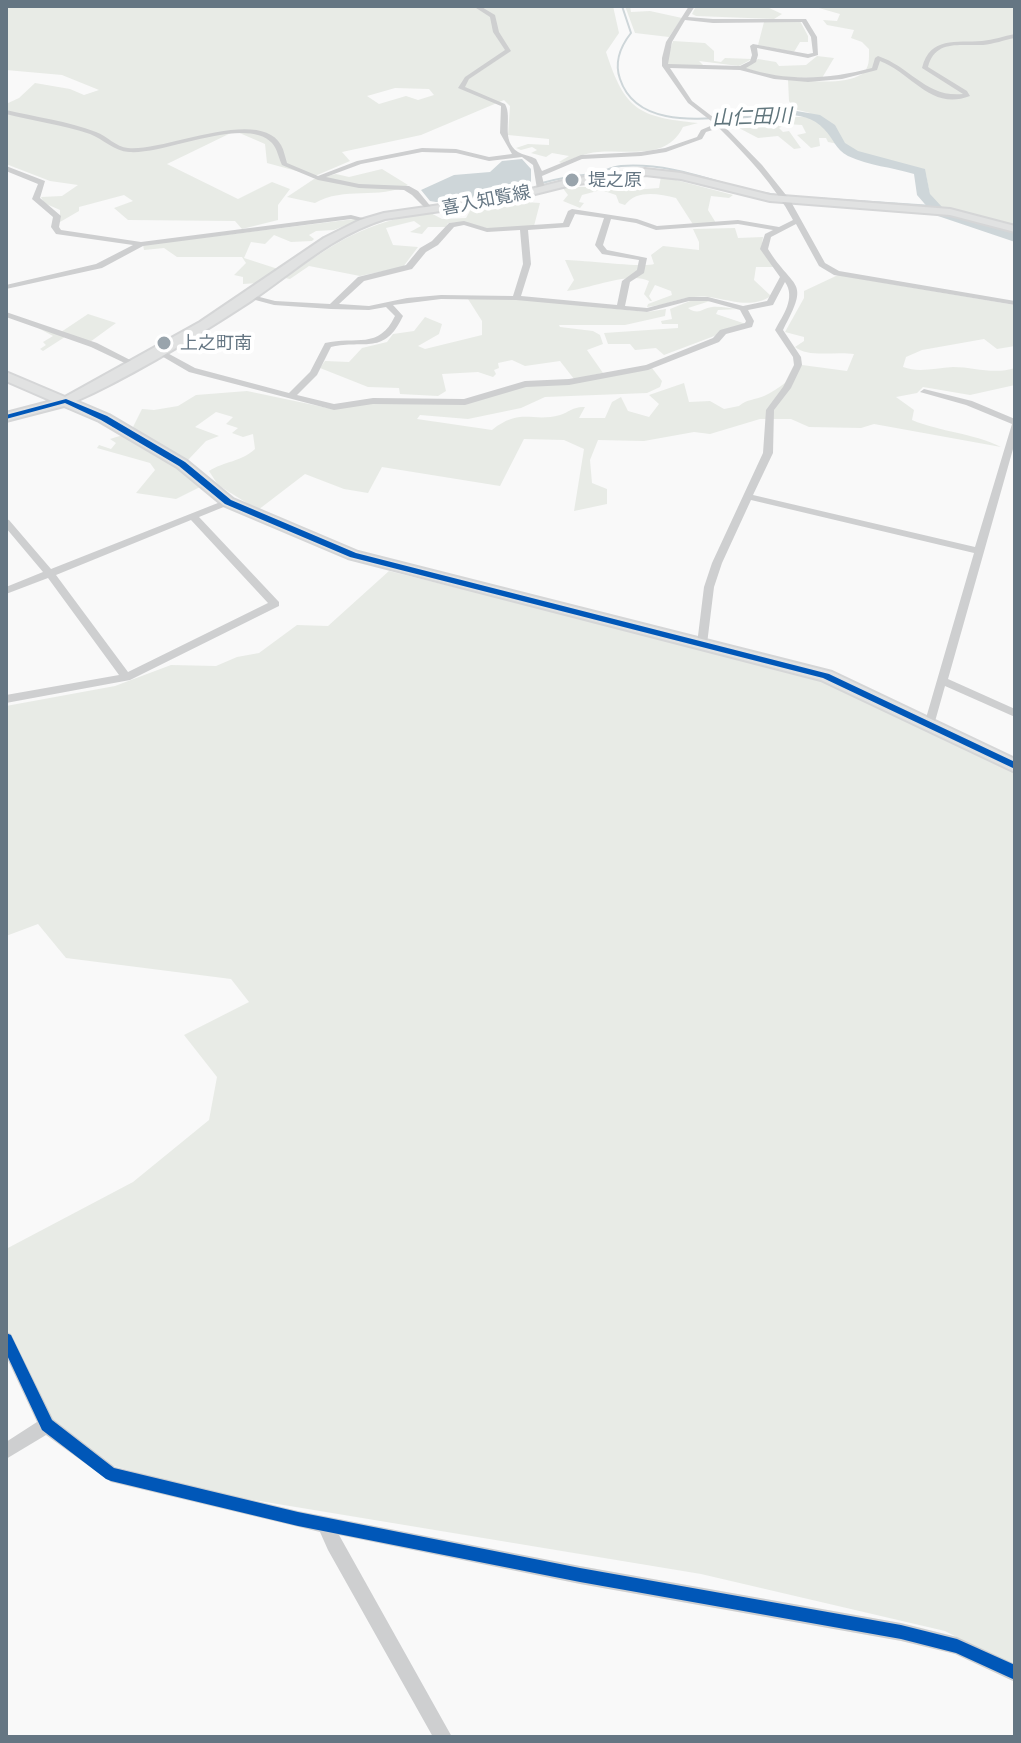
<!DOCTYPE html>
<meta charset="utf-8">
<style>
body{margin:0}
#map{position:relative;width:1021px;height:1743px;overflow:hidden;background:#f9f9f9;font-family:Ubuntu,sans-serif}
canvas{display:block}
.frame{position:absolute;inset:0;border:8px solid #657683;pointer-events:none}
</style>
<div id="map">
<canvas width="1021" height="1743"></canvas>
<div class="frame"></div>
</div>
<script>
const ctx = document.querySelector('canvas').getContext('2d');
ctx.lineJoin = 'round';
function paint(path, color) {
  ctx.fillStyle = color;
  ctx.fill(path, 'evenodd');
}
function stroke(path, color, width, dash) {
  ctx.strokeStyle = color;
  ctx.lineWidth = width;
  ctx.lineCap = dash ? 'butt' : 'round';
  ctx.setLineDash(dash || []);
  ctx.stroke(path);
}
function write(font, color, halo, rows, align = 'center') {
  ctx.font = font + ' Ubuntu,"Noto Sans JP",sans-serif';
  ctx.lineWidth = 8;
  ctx.setLineDash([]);
  ctx.textBaseline = 'middle';
  ctx.strokeStyle = halo;
  ctx.fillStyle = color;
  for (const [text, x, y, turn = 0] of rows) {
    ctx.save();
    ctx.translate(x, y);
    ctx.rotate((+turn || 0) * Math.PI / 180);
    ctx.textAlign = isNaN(turn) ? turn : align;
    if (halo) ctx.strokeText(text, 0, 0);
    ctx.fillText(text, 0, 0);
    ctx.restore();
  }
}
const green = new Path2D(`
 M6,6H613L619,33L606,52C625,110 638,117 698,123L683,127C666,161 629,149 598,152C585,153 573,159 561,163L559,162L569,156L552,153L546,157L531,153L537,150L532,147L521,150L516,148L528,144L549,145V139L508,135L510,106L504,100L421,135L342,152L350,161L315,176L267,163L265,144L235,131L167,164L238,199L272,182L290,189L278,205V220L242,229L235,221L128,220L114,208L133,201L124,195L79,207V211L60,222V210L44,203L41,197L62,196L78,185L50,181L6,164V104L19,98L35,83L70,89L84,95L99,90L62,75L6,70ZM395,88L429,89L434,95L418,100L406,96L379,104L367,96Z
 M625,6H630L631,12L650,11L682,18L669,37L635,33Z
 M696,6H765L782,14L774,19L696,16L692,14Z
 M812,6H1015V234L966,213L939,208L931,201L926,175C910,166 893,168 876,162C859,157 846,144 828,142L826,138H819L820,146L811,148L797,135L806,133L802,125L787,124L779,128L783,132L789,131L801,148L794,149L778,136L758,138L737,127L736,120L784,117L787,124V117H807L810,113L794,109L789,101L788,80C809,80 843,86 862,74C870,68 869,58 869,49L862,42L851,38L854,30L827,25L823,20L837,21L840,14Z
 M800,21L808,36V42H800L794,52L758,45L764,22Z
 M673,41L705,43L714,51V61L721,62L725,58L752,59L739,66L699,61L703,65H668L667,59Z
 M817,56L834,58L822,78L771,77L745,68L758,59L776,62L779,66L806,65Z
 M382,169L408,185C379,200 344,186 315,203L287,197L314,179L336,174L349,177Z
 M635,176L632,190L659,188L661,176L733,195L729,198L711,196L708,210L716,223L694,226L676,198C659,194 637,189 625,205L619,203L616,195L601,190L582,195L579,202L584,203L580,208L563,201L568,195L562,187H593L600,182Z
 M510,201L540,203L534,226L489,229L465,222L448,223L446,227H428L422,234L410,232L421,226L414,221L386,228L393,245L418,247L403,267L360,276L309,266L290,279L285,278C337,241 364,223 429,212L442,219L466,218L471,209Z
 M355,219L357,221L334,230L316,231L309,235L314,239L312,241L291,242L274,235L265,244L251,242L244,258L278,269L259,283L243,284V277L234,275L246,263L242,257H177L164,248L144,250L143,245Z
 M735,228L738,238L763,237L761,250L775,267H756L754,280L771,296C751,309 731,300 709,297C686,294 669,305 647,307L648,304L672,295L671,291L655,285L649,296L652,301H650L644,294L649,281C630,271 589,289 567,291L574,280L565,260C581,260 646,268 654,264L651,255L663,246L699,250V242L693,229Z
 M838,275L1015,305V346L997,349L984,339L922,350L906,357L903,367C919,373 935,368 953,367C974,367 994,375 1015,368V385L970,395L923,387L917,393L896,397L914,410L912,420C941,432 973,433 1001,447L874,424L861,428L809,427L791,419H760L710,434L694,432L644,441L598,440L590,460L592,483L607,489V504L574,511L584,449L564,440L524,439L500,486L382,467L368,493L344,489L305,474L258,510L218,485L209,471C225,461 241,462 255,449L253,434L243,437L232,433L238,428L226,424L233,417L216,412L195,427L219,436L206,441L188,460L131,431L142,409L154,410L178,406L196,395L247,391L333,409L374,403L445,404L525,386L652,368L662,381L660,387L647,393L545,397L521,408L468,419L420,415L417,419L492,430C521,407 532,423 560,415C569,412 574,406 585,407L579,418H605L612,402L621,397L628,411L649,417L659,404L649,395L684,383L689,402L710,401L724,409L739,406C747,399 755,400 764,396C779,389 793,378 802,365L847,371L854,354C835,351 808,358 795,347L804,341V337L785,332L804,298V291Z
 M468,299H519L647,312L666,309L665,316L625,325H559L560,327L593,331L600,335L603,344L587,350L603,373L574,379L560,361L525,366L512,360L498,363L499,368L494,370L496,374L493,377L478,372L442,374L446,391L438,396L400,394L399,388L368,387L320,368L325,361L349,362L362,348L387,342L393,334L414,331L425,317L442,324L439,334L418,346L425,349L482,335V321Z
 M690,301H710L688,308C699,316 702,308 712,307C720,306 731,309 739,309L718,310L716,314L746,324L664,355L656,348L635,350L630,344H608L604,333L678,328V324H662L661,321L672,319L670,309Z
 M88,314L116,323L90,342L68,335L43,351L40,349L46,345L43,342L53,336L40,329L58,334Z
 M123,435L180,466L202,486L176,499L136,493L155,470L150,463L97,448L99,445L111,449L116,443L110,439Z
 M389,571L767,664L838,685L1015,773V1668L945,1631L701,1574L205,1492L114,1466L49,1416L6,1327V1249L133,1182L209,1120L217,1077L184,1035L249,1002L231,979L66,958L38,924L6,936V706L115,686L171,665L216,666L237,657L259,653L297,625L328,626Z`);
const water = new Path2D(`
 M522,159L531,169V182C506,202 466,201 436,202L430,201L421,190L454,175L490,172L502,161Z`);
const stream = new Path2D(`
 M622,6L631,33C620,47 614,62 620,79C635,124 691,120 729,117
 M542,183C559,178 574,176 592,174C602,173 610,167 621,166C661,163 696,175 733,186
 M753,191L776,195
 M813,198L933,206`);
const river = new Path2D(`
 M779,108L820,115L835,125L845,143L858,151L925,169L930,194L942,207L940,210L1015,233V242L938,216V210H930L917,195L914,174C892,167 869,166 848,156C835,149 834,139 824,129C803,105 757,117 729,121L723,117L729,113Z`);
const street = new Path2D(`
 M473,6H480L495,15L499,32L511,51L469,79L465,87L505,104C513,118 500,140 518,152C523,155 531,156 536,159L542,171L581,155L641,152L665,148L697,137L701,130L715,124L688,103L662,66V58L666,42L689,6H695L688,17L713,19H806L817,37L818,55L808,58L757,48L758,55L756,62L746,68C788,82 830,79 872,68L875,58L878,56C911,67 926,98 963,94L922,68C930,36 956,43 982,41C993,40 1004,36 1015,34V38C1004,40 994,44 983,45C960,46 935,39 928,67L967,91L970,96C931,111 913,74 880,61L877,70L842,79L808,82L774,79L740,70L670,68L692,101L722,124L762,165L790,200L825,263L839,271L1015,301V305L834,275L819,266L796,224L771,237L768,249C794,291 811,278 783,330L801,357L802,365L791,388L774,410L773,453L753,495L975,547L1012,424L966,405L920,392L924,389L972,401L1015,419V442L948,679L1015,709V717L945,686L934,725L929,729L924,725L974,553L751,500L722,563L714,587L707,644L702,647L697,644L704,587L712,563L763,453L766,410L783,387L794,365L793,357L775,330C783,315 796,298 785,282L773,305L748,310L754,321L752,327L726,334L719,342L648,370L569,385L526,387L465,405L373,404L334,410L189,372L153,351L160,349L195,368L289,393L310,372L325,343C356,336 379,350 395,316L386,307L369,310L331,309L274,305L248,298V294L275,301L330,304L358,277L406,265L420,248L432,241L449,223L464,221L487,228L563,223L568,211L572,209L637,219L657,226L738,220L779,227L793,220C774,184 747,156 719,128L706,132L702,139L666,152L641,156L582,159L542,176L545,189L541,191L537,189L533,165L522,157L489,161L456,153L422,152L361,164L326,177L359,184L409,186L418,191L432,208V212H429L412,195L404,190L359,188L318,180L282,165C279,159 277,148 272,143C245,115 165,155 129,152C114,151 103,139 90,134C63,125 33,121 6,114V110C35,117 68,121 96,132C107,136 116,147 128,148C164,152 259,106 281,145C284,150 285,157 287,163L318,176L357,161L422,148L456,149L489,157L512,154L500,133L501,106L458,88L465,77L505,50L493,32L490,17ZM685,20L713,23L802,22L811,37L813,53L808,54L753,44L750,46L752,55L750,61L740,66L668,64L672,42ZM575,214L604,218L595,245L602,254L639,260L637,270L622,281L617,305L521,296L531,264L528,230L569,227ZM611,219L636,223L656,230L738,224L773,230L765,234L760,249L780,277L767,301L743,306L708,297H689L647,308L625,306L630,282L644,273L647,258L607,250L603,245ZM464,225L487,232L520,230L523,264L513,296L441,295L407,298L369,306L339,304L364,281L412,269L426,252L438,245L454,227ZM441,299L516,300L647,312L689,301H708L740,310L746,321L745,323L720,330L713,338L646,365L569,379L525,381L464,399L373,398L334,404L297,395L317,375L331,347C366,339 384,356 403,316L393,305Z
 M6,166L45,181L40,198L61,216L59,227L61,230L141,242L351,215L370,220L366,222L351,219L143,246L102,268L6,289V285L96,264L133,245L56,234L51,227L53,217L32,199L38,184L6,171Z
 M6,312L97,343L138,364L131,366L91,347L6,317Z
 M228,499L233,502L231,504L199,517L279,602V606L130,680L6,703V695L119,675L48,578L6,594V587L43,572L6,528V519L9,520L51,569ZM191,520L268,603L128,672L56,575Z
 M6,1331L11,1334L53,1419L115,1467L298,1511L580,1566L901,1623L957,1637L1015,1664V1682L955,1654L901,1641L580,1584L339,1535L452,1737H433L328,1550L320,1532L111,1482L46,1435L6,1459V1442L37,1422L6,1356Z`);
const secondary = new Path2D(`
 M645,169L681,173L770,195L950,209L1015,226V232L950,215L770,201L681,179L645,175L571,185L503,202L385,219C333,235 295,271 251,301C199,335 132,376 76,401L109,415L187,461L233,499L358,552L832,672L1015,759V772L821,680L348,558L223,505L177,467L99,421L64,406L6,421V413L52,401L6,381V372L65,397L200,322L324,238L360,220L384,213L503,196L571,179Z`);
const cycleway = new Path2D(`
 M66,399L107,416L185,462L231,500L356,553L829,674L1015,762V769L823,678L350,557L225,504L179,466L101,420L65,403L6,419V415Z
 M6,1333L11,1335L52,1420L114,1468L298,1512L580,1568L901,1625L957,1639L1015,1665V1680L956,1653L901,1639L580,1582L298,1526L111,1481L106,1479L42,1430L6,1353Z`);
const markers = [
 [572,180,8,"#99a4ac"],
 [164,343,8,"#99a4ac"]
];
const farPoinames = [
 ["堤之原",588,180],
 ["上之町南",180,343]
];
const farStreetnames = [
 ["喜入知覧線",486,200,-11]
];
const farWaternames = [
 ["山仁田川",752,117,-2]
];
paint(green, '#e8ebe6');
paint(water, '#ced6d9');
stroke(stream, '#ced6d9', 2);
paint(river, '#ced6d9');
stroke(secondary, '#d5d6d7', 4);
paint(street, '#cecfd0');
paint(secondary, '#e1e2e2');
paint(cycleway, '#0057b8');
for (const [x, y, r, color] of markers) {
  const dot = new Path2D();
  dot.arc(x, y, r, 0, 2 * Math.PI);
  ctx.fillStyle = color;
  ctx.fill(dot);
  stroke(dot, '#fff', 3);
}
write('18px', '#657683', '#fff', farPoinames, 'left');
write('18px', '#657683', '#fff', farStreetnames);
write('italic 20px', '#60757c', '#fff', farWaternames);
</script>
